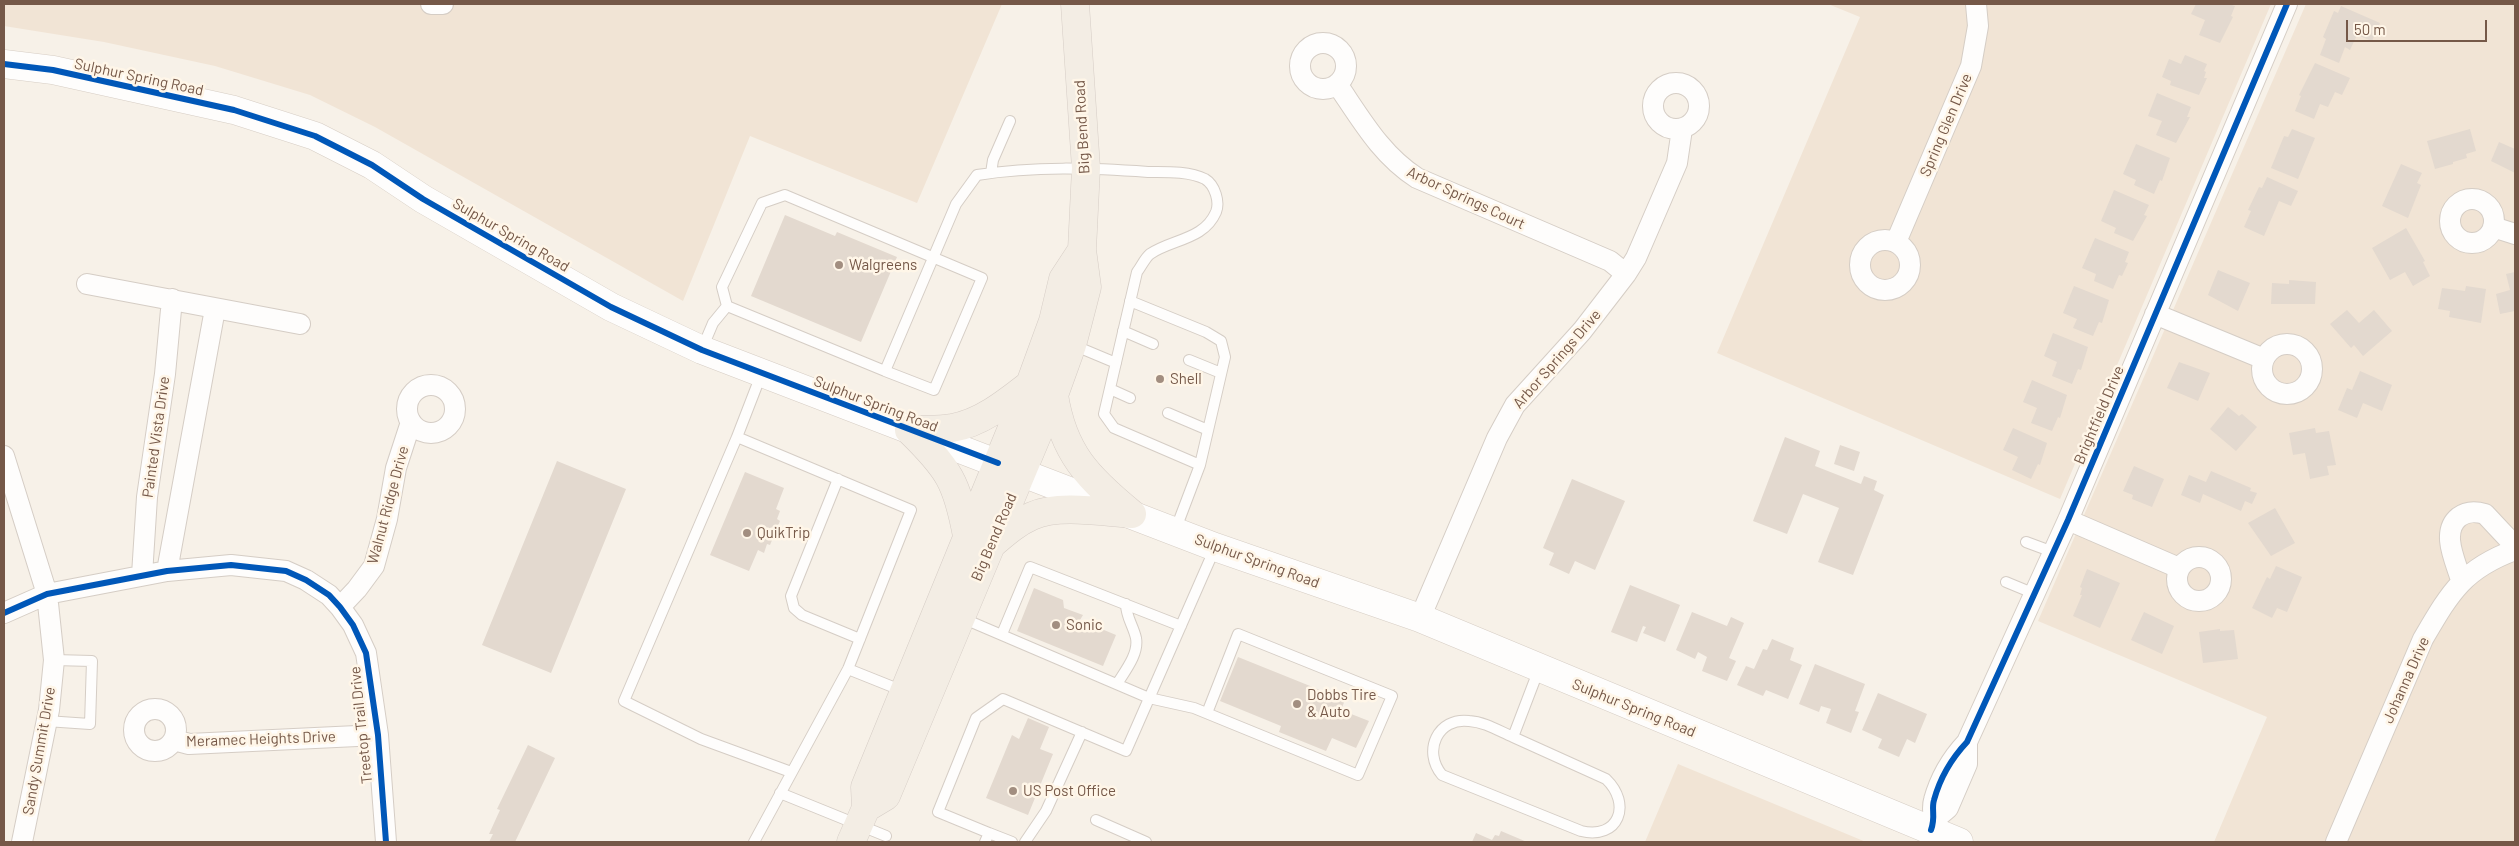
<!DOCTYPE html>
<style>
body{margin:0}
#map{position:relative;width:2519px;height:846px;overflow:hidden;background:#f7f1e8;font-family:Barlow,sans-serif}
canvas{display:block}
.frame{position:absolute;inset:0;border:5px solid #755848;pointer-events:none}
.scale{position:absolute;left:2346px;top:20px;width:141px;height:22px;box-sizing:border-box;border:2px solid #755848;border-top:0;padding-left:6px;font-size:15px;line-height:18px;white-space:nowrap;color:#755848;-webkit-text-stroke:4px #fff6e8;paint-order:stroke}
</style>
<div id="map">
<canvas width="2519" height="846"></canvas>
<div class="frame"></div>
<div class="scale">50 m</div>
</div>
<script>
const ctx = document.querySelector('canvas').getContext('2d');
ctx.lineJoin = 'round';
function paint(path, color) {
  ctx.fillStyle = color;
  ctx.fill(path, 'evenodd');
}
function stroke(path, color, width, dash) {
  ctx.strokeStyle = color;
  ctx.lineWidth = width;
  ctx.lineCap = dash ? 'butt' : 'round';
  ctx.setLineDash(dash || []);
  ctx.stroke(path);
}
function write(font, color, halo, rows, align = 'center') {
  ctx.font = font + ' Barlow,sans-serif';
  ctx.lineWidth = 5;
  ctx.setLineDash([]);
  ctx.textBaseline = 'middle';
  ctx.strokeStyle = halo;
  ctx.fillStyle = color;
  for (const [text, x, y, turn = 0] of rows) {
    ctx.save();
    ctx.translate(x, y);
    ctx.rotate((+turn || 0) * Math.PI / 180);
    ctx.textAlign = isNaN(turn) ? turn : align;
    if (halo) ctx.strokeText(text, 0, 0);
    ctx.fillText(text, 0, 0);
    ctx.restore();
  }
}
const residential = new Path2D(`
 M4,4H1002L917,203L750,136L683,301L375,127L310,95L215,66L104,42L4,26Z
 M1828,4H2271L2060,499L1717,353L1860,17Z
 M2306,4H2515V842H2214L2267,717L2038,621Z
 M1678,764L1866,842H1645Z`);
const building = new Path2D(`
 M2196,4H2229L2235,6L2231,16L2233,17L2220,43L2199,35L2205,20L2191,14Z
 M2341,6L2380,23L2372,41L2357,35L2350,50L2345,47L2339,63L2320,55L2326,39L2323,37L2334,11L2338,13Z
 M2185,55L2207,64L2204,71L2206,72L2204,78H2207L2199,95L2170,85L2171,81L2162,77L2169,59L2181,64Z
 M2315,63L2350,78L2342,95L2335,92L2328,107L2320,104L2314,119L2295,111L2301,96L2299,95Z
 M2157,93L2191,107L2187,117H2190L2176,143L2156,135L2162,121L2148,116Z
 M2292,129L2315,138L2298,179L2271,168L2284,136L2288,137Z
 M2470,129L2476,151L2466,154L2467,158L2453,162V164L2435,169L2427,141Z
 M2499,142L2515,149V173L2491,161Z
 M2136,144L2170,158L2162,181L2160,180L2154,194L2134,185L2136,180L2123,174Z
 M2401,164L2422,173L2417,183L2421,185L2408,218L2382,206Z
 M2267,177L2298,191L2291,206L2279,201L2264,236L2244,227L2251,211L2248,210L2259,187L2262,188Z
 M2114,190L2149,205L2144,215L2147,216L2133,241L2114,233L2116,228L2101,221Z
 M785,215L835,236L837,232L897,257L861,342L751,296Z
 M2406,228L2425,261L2423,262L2430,276L2413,286L2405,272L2390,280L2372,248Z
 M2095,238L2129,252L2125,262L2128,263L2122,276L2119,275L2113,289L2094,281L2096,274L2082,268Z
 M2218,270L2250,283L2238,311L2208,295Z
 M2515,272V311L2500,314L2496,294L2510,290L2506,274Z
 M2289,280L2316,282L2315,304H2271L2272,283L2289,284Z
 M2074,286L2109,300L2102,323L2099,322L2093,336L2073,328L2077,319L2063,313Z
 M2466,286L2486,289L2481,323L2449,317L2450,311L2438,309L2442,288L2465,291Z
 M2347,310L2359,323L2374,310L2392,331L2363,356L2354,345L2351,348L2330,324Z
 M2053,333L2088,347L2081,370L2078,369L2072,384L2052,376L2057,362L2044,356Z
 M2179,362L2210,373L2198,401L2167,388Z
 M2360,371L2392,385L2382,411L2363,403L2357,418L2338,410L2347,388L2352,390Z
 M2032,380L2067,395L2060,418L2058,417L2052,431L2031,423L2037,408L2023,402Z
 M2228,407L2239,416L2242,414L2257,427L2236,451L2210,429Z
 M2013,428L2047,443L2040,465L2038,464L2031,479L2012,470L2018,457L2003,450Z
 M2315,428L2316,433L2329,431L2336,465L2327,466L2329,475L2310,479L2305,453L2293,455L2289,433Z
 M1785,437L1820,451L1815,466L1861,484L1864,476L1877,481L1874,490L1884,495L1853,575L1818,562L1839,508L1803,494L1787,534L1753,521Z
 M1840,445L1860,452L1854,471L1834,464Z
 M557,461L626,489L551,673L482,645Z
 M2134,466L2164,479L2152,507L2132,499L2133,495L2123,491Z
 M2211,471L2251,488L2250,491L2257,493L2252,504L2245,501L2241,511L2203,494L2200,503L2181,495L2189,475L2206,482Z
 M745,472L784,488L776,509L780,511L777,519L780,521L770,545L767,544L764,553L758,550L749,571L710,555Z
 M1572,479L1625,501L1595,570L1575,561L1569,574L1549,565L1554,553L1543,548Z
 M2275,508L2295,543L2271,556L2248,523Z
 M2276,566L2302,577L2287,612L2277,608L2272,618L2252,608L2267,577L2270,579Z
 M2087,569L2120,583L2100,628L2073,616L2082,595H2080L2082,588L2080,587Z
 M1630,585L1680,605L1665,642L1643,633L1646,627L1643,626L1637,642L1611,632Z
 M1034,588L1063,600L1064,608L1083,615L1080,620L1116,635L1103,666L1017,631Z
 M1692,612L1727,626L1731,617L1744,623L1729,658L1736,661L1727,681L1702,671L1707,657L1698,652L1695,659L1676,650Z
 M2144,612L2174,626L2162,654L2131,640Z
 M2220,629V631L2234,630L2238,659L2203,663L2199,632Z
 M1772,639L1794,648L1790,660L1802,665L1788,699L1766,690L1763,696L1737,685L1746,666L1754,669L1763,649L1767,650Z
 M1238,657L1345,700L1341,710L1369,721L1356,748L1332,738L1326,751L1279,732L1281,726L1220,701Z
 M1815,664L1865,684L1855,711L1859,712L1851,733L1826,723L1831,709L1821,706L1819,712L1799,704Z
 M1878,693L1927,714L1915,743L1907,739L1899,757L1878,748L1882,739L1862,730Z
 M1028,718L1049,727L1040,749L1053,754L1028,815L986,798L1012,735L1019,739Z
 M528,745L555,758L515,842H489L493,834H489L500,810L497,809Z
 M1501,831L1527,842H1472L1476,833L1492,840L1495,835L1499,836Z`);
const lane = new Path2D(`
 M991,173L993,160L1010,121
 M1130,301L1206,332L1221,341L1225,357L1200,465L1175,531
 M727,306L722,287L762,203L785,195L982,278L934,390L885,371
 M1123,331L1153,344
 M1073,345L1116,363
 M702,349L713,323L727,306L885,371L956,204L977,175C1035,166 1091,168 1148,172C1166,172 1189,171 1205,179C1215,185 1220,202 1216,212C1204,240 1172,239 1150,254C1145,258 1141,267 1137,272L1104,414L1114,428L1200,465
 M1189,360L1221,373
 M1110,389L1130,398
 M1168,413L1208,430
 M737,437L624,701L701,739L791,772
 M838,479L791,596L794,608L802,615L860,639
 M2026,542L2053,552
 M2006,582L2035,594
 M962,618L1149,698L1194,708L1358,775L1392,696L1238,634L1207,713
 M1002,634L1030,567L1181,626
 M848,669L903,691
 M1117,684C1125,671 1139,654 1136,638C1133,625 1126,617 1126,604
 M46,721L90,724L92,661L54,660
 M1513,737L1606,779C1632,804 1619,840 1581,831L1442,775C1422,751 1438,717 1469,721C1485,722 1499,731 1513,737L1539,669
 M780,793L886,836
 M1096,820L1146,842
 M989,833L938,812L976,718L1003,699L1126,751L1215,548
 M754,842L848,669L911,510L737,437L761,375
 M985,842L989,833L1012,842
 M1025,842L1046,811L1082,732`);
const street = new Path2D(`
 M431,4H443
 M1300 66a23 23 0 1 1 46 0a23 23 0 1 1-46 0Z
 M1653 106a23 23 0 1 1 46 0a23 23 0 1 1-46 0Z
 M1337,84C1361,119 1381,155 1417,178L1610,261L1626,274
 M2450 221a22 22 0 1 1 44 0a22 22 0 1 1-44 0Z
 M2493,227L2515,234
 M1860 265a25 25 0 1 1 50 0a25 25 0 1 1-50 0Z
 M1896,242L1971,66L1978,26L1976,4
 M87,284L300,324
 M2155,314L2264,359
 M2262 369a25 25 0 1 1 50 0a25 25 0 1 1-50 0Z
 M407 409a24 24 0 1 1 48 0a24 24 0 1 1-48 0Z
 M4,456L47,594L54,660L49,710L22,842
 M2068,520L2179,568
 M2177 579a22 22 0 1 1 44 0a22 22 0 1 1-44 0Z
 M167,571L215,309
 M142,575L147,497L165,374L172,299
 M2461,580C2456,562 2440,532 2459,517C2467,511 2475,511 2485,514L2515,546
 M340,607L357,589L374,566L387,519L396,468L411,422
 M4,613L47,594L167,571L231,565L286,571L306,580L329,595L340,607L353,625L366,653L378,735L386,842
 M1420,618L1497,438L1515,405L1582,331L1626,274L1636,258L1677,163L1682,129
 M134 730a21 21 0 1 1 42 0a21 21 0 1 1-42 0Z
 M174,740L189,744L378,735
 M1935,819L1948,808L1967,764V742
 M1931,830C1936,816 1931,810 1934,800C1940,778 1952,758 1967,742L2068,520L2287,4
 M2336,842L2423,639C2450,593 2463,569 2515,550`);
const secondary = new Path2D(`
 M4,64L53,70L234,110L315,136L372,165L423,199L611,307L702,350L1215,547L1420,618L1959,842`);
const primary = new Path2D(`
 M1054,395C1063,453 1088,478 1132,514
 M909,430C923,429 938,431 952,428C981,423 1006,403 1029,385
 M909,430C949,469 957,482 967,536
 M991,545C1004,534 1016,523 1032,516C1058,504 1103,512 1132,514
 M866,808L886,796L1054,395L1072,345L1087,287L1082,250L1086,168L1075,4
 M851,842L866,808L865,787L1030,384L1053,321L1063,279L1082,250`);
const cycleway = new Path2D(`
 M4,64L53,70L234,110L315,136L372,165L423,199L611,307L702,350L998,463
 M4,613L47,594L167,571L231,565L286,571L306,580L329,595L340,607L353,625L366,653L378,735L386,842
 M1931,830C1936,816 1931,810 1934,800C1940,778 1952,758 1967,742L2068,520L2287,4`);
const markers = [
 [839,265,5,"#a28e80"],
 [1160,379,5,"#a28e80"],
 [747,533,5,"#a28e80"],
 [1056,625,5,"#a28e80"],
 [1297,704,5,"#a28e80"],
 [1013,791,5,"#a28e80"]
];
const streetNames = [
 ["Sulphur Spring Road",139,77,12],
 ["Spring Glen Drive",1946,125,-67],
 ["Big Bend Road",1082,127,-93],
 ["Arbor Springs Court",1466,198,25],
 ["Sulphur Spring Road",511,235,30],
 ["Arbor Springs Drive",1557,359,-49],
 ["Sulphur Spring Road",876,404,21],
 ["Brightfield Drive",2099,415,-67],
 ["Painted Vista Drive",156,437,-82],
 ["Walnut Ridge Drive",388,505,-75],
 ["Big Bend Road",994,537,-67],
 ["Sulphur Spring Road",1257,561,20],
 ["Johanna Drive",2406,680,-66],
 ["Sulphur Spring Road",1634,708,22],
 ["Treetop Trail Drive",361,725,-96],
 ["Meramec Heights Drive",261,739,-2],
 ["Sandy Summit Drive",39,751,-80]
];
const poiNames = [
 ["Walgreens",849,265],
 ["Shell",1170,379],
 ["QuikTrip",757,533],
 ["Sonic",1066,625],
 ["Dobbs Tire",1307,695],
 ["& Auto",1307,712],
 ["US Post Office",1023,791]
];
paint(residential, '#f1e4d5');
paint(building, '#e3d9cf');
stroke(lane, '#d5cdc5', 12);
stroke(street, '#d5cdc5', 22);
stroke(secondary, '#d6cdc4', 29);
stroke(primary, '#d5ccc5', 29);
stroke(lane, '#fefdfc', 10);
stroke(street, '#fefdfc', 20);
stroke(secondary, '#fefdfc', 28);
stroke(primary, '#f3ede4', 28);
stroke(cycleway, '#0057b8', 6);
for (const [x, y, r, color] of markers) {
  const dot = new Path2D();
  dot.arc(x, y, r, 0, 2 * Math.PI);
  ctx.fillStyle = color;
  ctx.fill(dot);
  stroke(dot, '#fff6e8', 2);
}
write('15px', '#755848', '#fff6e8', streetNames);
write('15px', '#755848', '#fff6e8', poiNames, 'left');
</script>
